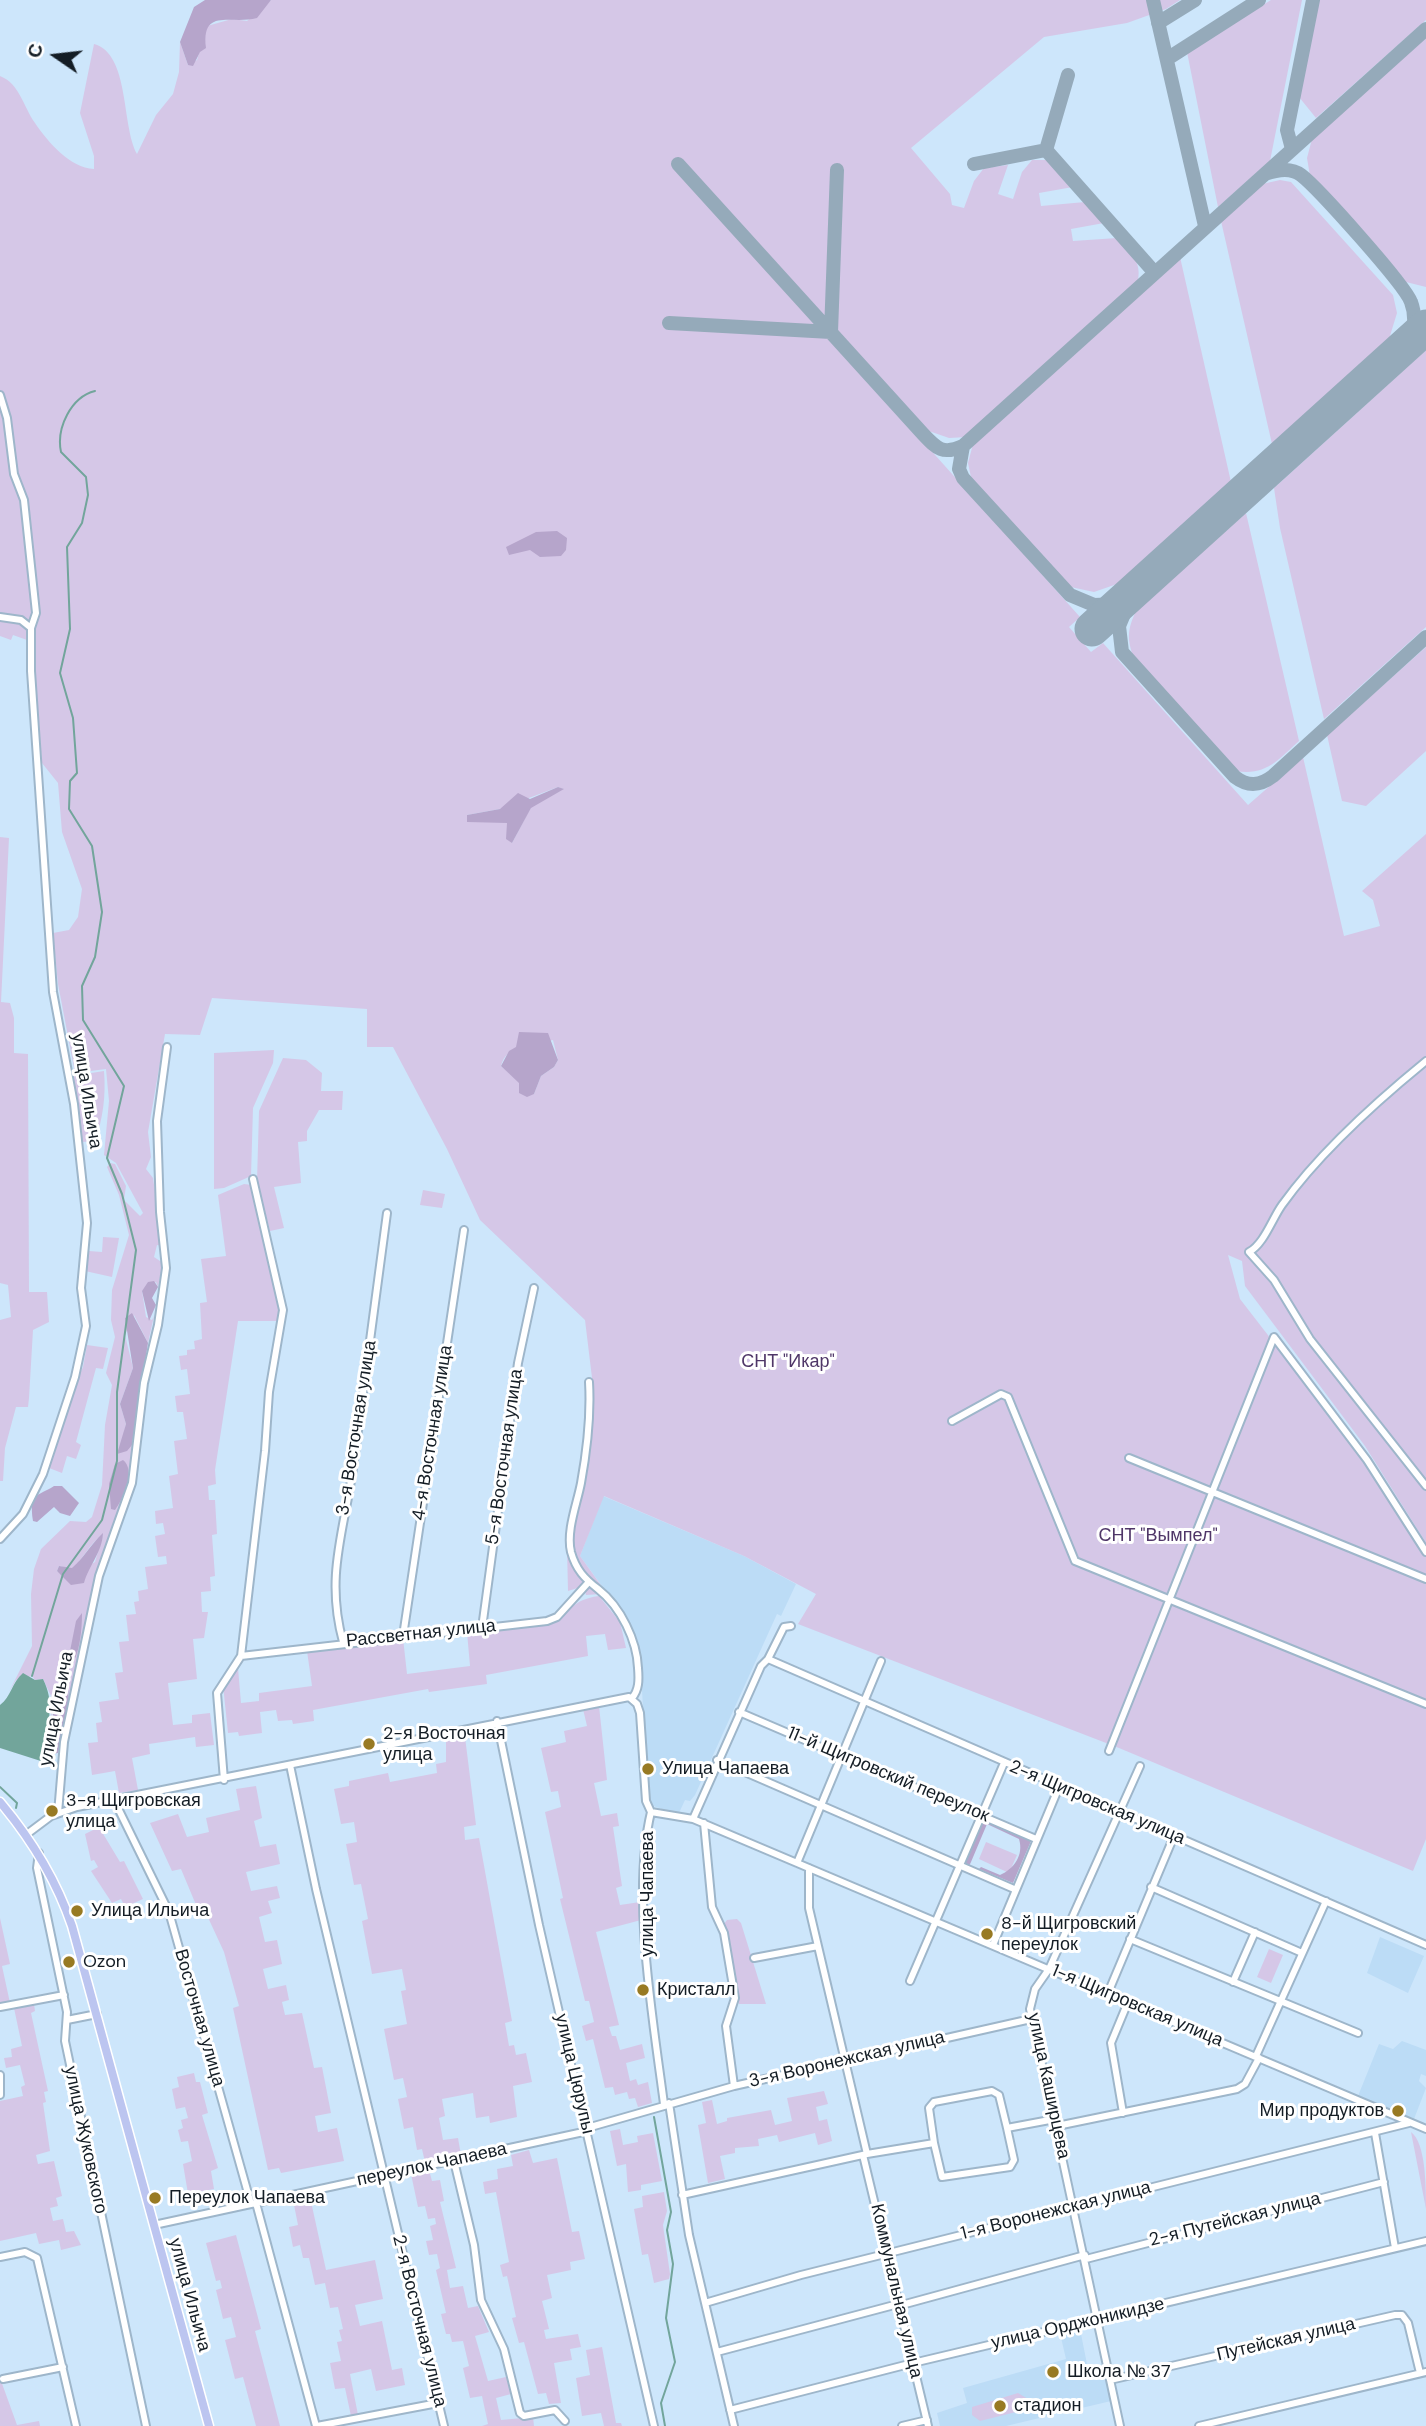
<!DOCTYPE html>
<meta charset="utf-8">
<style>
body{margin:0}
#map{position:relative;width:1426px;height:2426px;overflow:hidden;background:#cde6fb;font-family:"DM Sans",sans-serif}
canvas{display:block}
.north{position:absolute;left:21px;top:21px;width:70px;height:70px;-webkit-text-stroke:5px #fff;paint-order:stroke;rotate:284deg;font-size:19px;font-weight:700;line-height:28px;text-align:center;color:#141d25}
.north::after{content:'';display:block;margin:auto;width:24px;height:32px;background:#141d25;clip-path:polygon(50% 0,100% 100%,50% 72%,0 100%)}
</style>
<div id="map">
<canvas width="1426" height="2426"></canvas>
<div class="north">С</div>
</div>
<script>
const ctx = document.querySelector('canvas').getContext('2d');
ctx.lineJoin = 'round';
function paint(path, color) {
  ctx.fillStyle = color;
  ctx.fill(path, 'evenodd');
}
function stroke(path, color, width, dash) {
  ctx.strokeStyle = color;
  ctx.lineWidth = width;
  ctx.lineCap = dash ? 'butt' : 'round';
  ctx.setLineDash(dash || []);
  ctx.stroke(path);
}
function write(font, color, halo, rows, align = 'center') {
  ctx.font = font + ' "DM Sans",sans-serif';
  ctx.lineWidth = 6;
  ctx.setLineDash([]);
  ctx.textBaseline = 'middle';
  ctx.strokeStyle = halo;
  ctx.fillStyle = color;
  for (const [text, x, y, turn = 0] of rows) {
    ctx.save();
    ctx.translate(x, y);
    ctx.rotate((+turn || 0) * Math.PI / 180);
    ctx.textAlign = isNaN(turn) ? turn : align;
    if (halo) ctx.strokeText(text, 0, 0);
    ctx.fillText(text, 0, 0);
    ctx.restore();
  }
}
const built = new Path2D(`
 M603,1496L744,1556L796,1584L781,1616L777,1614L695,1795L690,1801L685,1800L678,1815L648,1804L640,1651L636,1649L629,1633L631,1626L580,1556Z
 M1380,1937L1424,1956L1408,1993L1367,1973Z
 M1402,2041L1426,2050V2076L1421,2074L1419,2081L1426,2088L1414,2119L1358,2096L1379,2044L1393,2049Z
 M1079,2324L1090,2379L1107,2380L1111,2401L1006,2426H940L937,2413L967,2403L963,2388L1066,2359L1059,2329Z`);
const green = new Path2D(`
 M271,0H1180L1166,9L1127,23L1044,37L911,148L950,194L952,205L964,208L974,181L984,168L1008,165L998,194L1013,199L1022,172L1032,160H1048L1073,187L1039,193L1041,206L1085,202L1104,223L1071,229L1073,241L1117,238C1129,251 1142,261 1138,280L967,437L949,438L926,430L919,437L1080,617L1069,627L1091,652L1103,643L1248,805L1303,757L1344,936L1380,926L1373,900L1362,891L1426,834V1543L1365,1446L1245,1286L1242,1261L1228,1255L1240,1299L1360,1454L1426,1556V1839L1413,1871L1119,1748L798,1624L816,1594L744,1556L604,1496L580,1556L613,1602L601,1594L586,1595L584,1586L568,1591L567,1547L592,1423L593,1386L585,1320L480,1220L447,1149L393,1047H367V1009L212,998L200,1035L165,1034L148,1132L151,1157L146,1169L153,1178L163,1246L157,1245L154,1257L163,1263L158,1287L156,1282L142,1291L146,1317L152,1320L154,1316L148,1343L134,1315L125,1335L133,1368L120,1404L126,1424L119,1453L132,1445L135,1428L128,1491L97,1575L69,1700L68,1685L59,1689L51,1719L52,1698L43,1679L35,1680L32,1676L16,1680L9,1692L32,1646L31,1594L34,1569L41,1549L70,1521L86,1522L92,1517L102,1485L105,1425L112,1385L106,1373L115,1337L111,1320L112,1290L129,1235L119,1195L107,1167L110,1163L115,1164L126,1186L124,1200L140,1216L143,1213L116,1163L104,1155L109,1101L106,1069L75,1073L58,984L53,933L69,930L78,917L82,889L62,832L58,783L42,763L34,671L35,623L27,622V640L13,635L11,640L0,636V76C20,84 23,106 35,123C48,142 70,168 94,169V156L80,113L94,44C130,54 121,124 137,154L156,115L173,94L179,72L180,42L188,65L197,60L207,26L232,19L247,21ZM558,787L563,789L531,807L512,843L508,823L467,815L500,809ZM553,1040L558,1060L554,1067L541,1076L534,1094L501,1066C506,1044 534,1044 553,1040ZM103,1534L95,1562L67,1578L57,1571L59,1566L72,1569C84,1558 89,1544 103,1534Z
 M1271,0H1302L1270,161L1218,207L1187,52Z
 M1318,0H1426V20L1316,118L1299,97Z
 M1426,35V287L1406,282L1310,176L1307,158L1312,139Z
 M1280,180L1291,182L1393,295L1397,313L1389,339L1272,444L1221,221L1258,185Z
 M1180,257L1231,482L1117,584L1094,592L1066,586L972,482L968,463L973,444Z
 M1426,350V627L1324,719L1280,528L1274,488Z
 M1246,513L1299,741C1278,760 1266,776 1236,771L1134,659C1127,639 1127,630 1136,611Z
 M1426,647V751L1366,806L1342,801L1327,735Z
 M0,837L9,838L1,1002L10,1003L14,1018V1053L28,1054L29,1292H47L49,1322L33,1330L29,1398L28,1407H16L5,1448L3,1481H0V1320L11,1317L8,1285L0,1283Z
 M274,1050L273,1063L253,1108L251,1176L224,1188L214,1189V1053Z
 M283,1058L306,1060L322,1073L321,1091H343L342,1110H319L307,1131V1141L298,1142L301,1183L274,1187L284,1228L270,1231L257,1181L259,1111Z
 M104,1071C106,1096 103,1118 95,1141L82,1142L72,1076Z
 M244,1184L252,1185L277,1297L279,1321H238L215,1470L216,1484L208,1486L209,1500H215L217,1534L212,1535L215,1576L210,1577L211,1591L201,1592L202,1612H208L204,1638L193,1639L197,1679L168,1683L173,1725L192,1723V1715L210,1713L214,1745L196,1747L195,1737L149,1744L150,1754L132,1758L138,1790L119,1793L115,1771L92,1775L88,1743L98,1742L96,1723L102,1722L99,1702L119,1699L115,1673L123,1672L119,1642L129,1641L126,1615L136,1614L134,1602L139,1601L138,1591L148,1589L145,1567L167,1564L166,1556L158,1557L155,1536L165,1534L163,1523L156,1524L155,1511L173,1508L169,1476L178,1474L174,1441L187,1439L183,1412H177L175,1396L190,1394L187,1369L181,1370L179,1356L187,1355V1350L195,1349L194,1341L202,1339L200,1303L207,1302L201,1259L226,1256L218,1195Z
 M423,1190L445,1194L442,1208L420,1205Z
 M103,1237L119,1238L112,1277L85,1271L89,1251L102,1252Z
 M87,1345L108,1348L103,1369L96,1368L76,1442L81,1445L76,1459L67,1456L62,1473L49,1468L62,1414L83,1367Z
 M599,1596L620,1622L626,1648L608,1650L605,1634L586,1636L588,1656L486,1675L487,1684L429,1692L428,1689L313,1710L314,1721L293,1724L292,1720L278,1721L276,1710L260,1712L262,1733L239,1736L238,1732L228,1733L223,1685L238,1668L241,1703L259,1701V1693L312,1686L307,1651L403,1638L407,1674L470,1666L467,1632L550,1624C573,1613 569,1600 599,1596Z
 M599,1706L607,1780L594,1783L601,1816L617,1813L619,1826L613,1827L622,1886L616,1888L620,1905L640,1902L641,1920L596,1932L619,2025L609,2027L612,2036H616L620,2050L642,2044L645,2058L626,2063L630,2081L636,2079L638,2085L648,2082L652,2103L638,2107L635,2098L629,2099L627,2092L615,2095L613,2087L605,2088L593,2039L586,2041L582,2026L594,2022L589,2001H585L560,1899L563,1898L545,1812L561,1807L558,1791L551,1792L541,1748L566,1742L564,1731L587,1726L583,1709Z
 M465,1737L476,1825L464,1827L465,1840L479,1838L512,2021L505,2023L509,2046L514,2045L516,2055L526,2053L532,2082L513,2086L517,2117L490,2123L489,2116L476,2118L473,2093L442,2099L445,2116L439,2118L443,2140L458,2138L461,2155L425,2162L422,2149L417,2150L413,2127L404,2129L398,2099L407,2097L403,2078L394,2080L384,2029L407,2024L401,1991L406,1990L402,1969L372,1974L362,1921L368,1919L361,1884L354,1885L346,1844L357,1842L354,1822L341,1824L334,1789L349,1786V1781L388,1773L390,1782L437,1773L436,1764L446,1762V1741Z
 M256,1786L262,1818L254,1821L260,1847L276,1844L280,1864L246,1872L251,1891L277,1886L280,1898L268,1901L272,1913L259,1917L265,1942L277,1940L282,1964L263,1969L268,1989L286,1985L289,2000L282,2002L285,2015L302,2013L314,2068L322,2067L331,2113L315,2116L318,2132L337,2128L344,2161L281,2173L279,2168L268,2170L233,2008L239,2006L224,1952L205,1911L199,1912L181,1869L172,1871L150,1823L178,1814L187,1837L209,1832L206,1818L240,1810L236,1789Z
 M99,1827L120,1862L124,1861L143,1899L125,1907L121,1899L112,1903L91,1871L98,1867L94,1860L91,1861L85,1834Z
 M986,1842L1017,1855L1009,1873L979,1859Z
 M0,1918L10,1964L2,1966L10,2003L0,2005Z
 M737,1919L741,1923L766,2004H739L724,1924L727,1920Z
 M1269,1949L1283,1955L1271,1983L1257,1977Z
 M34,2004L35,2011L31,2013L48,2091L44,2092L46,2102L43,2103L50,2151L36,2155L38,2164L54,2161L62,2196L56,2198L58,2206L50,2208L53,2221L63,2219L66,2232L74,2231L81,2245L61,2250L59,2240L39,2244L36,2233L0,2241V2101L23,2096L21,2087L25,2085L20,2065L6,2068L4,2058L12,2057L11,2049L22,2046L14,2008Z
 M194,2073L196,2082H200L208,2113L202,2115L218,2168L211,2171L214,2189L188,2194L183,2164L192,2161L188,2141L181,2142L178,2130L183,2128L181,2120L188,2118L185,2107L176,2109L172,2089L179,2087L177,2077Z
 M824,2091L828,2104L816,2107L819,2121L827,2119L832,2141L818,2145L815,2133L779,2142L777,2135L758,2139L759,2146L735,2148V2153L720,2156L725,2179L708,2183L698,2125L706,2123L702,2102L712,2100L717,2124L727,2121V2118L771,2110L775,2125L792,2121L787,2098Z
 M620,2129L623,2145L638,2142L637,2136L653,2133L662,2181L641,2185V2190L628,2192L626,2164L617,2166L610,2131Z
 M1411,2132C1426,2143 1426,2187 1426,2209Z
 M529,2150L533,2163L557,2158L572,2232L579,2231L585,2259L570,2262L571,2270L547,2275L552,2298L542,2301L549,2329L544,2330L546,2339L578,2334L581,2347L570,2349L572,2360L554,2363L561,2403L549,2404L546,2393L538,2394L524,2342L519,2343L512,2318L516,2317L507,2276L503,2277L500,2265L509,2262L496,2192L485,2194L483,2182L498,2179L497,2169L513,2166L511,2155Z
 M429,2170L432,2181L440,2180L444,2201L440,2202L456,2268L447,2270L450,2288L463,2286L468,2308L478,2306L489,2332L475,2336L488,2381L506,2377L511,2394L496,2398L501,2420L533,2417L534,2426H482L488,2424L482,2396L470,2398L463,2368L469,2366L463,2341L452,2342L450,2334H446L441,2314L446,2313L436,2270L440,2268L437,2254L429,2255L426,2241L433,2240L430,2226L436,2224L435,2218L428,2219L425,2206L418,2207L411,2174Z
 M664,2192L667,2211L663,2225L670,2274L669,2279L654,2283L648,2254L642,2255L634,2209L643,2207L642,2196Z
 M310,2197L326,2270L375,2260L383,2299L355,2305L360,2326L382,2321L392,2370L402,2368L405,2385L376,2391L371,2369L350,2374L358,2415L351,2416L345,2388L335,2389L330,2363L341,2361L337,2342L342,2341L339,2330L343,2329L338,2307L330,2308L325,2283L315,2285L309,2258H303L300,2245L293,2247L289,2227L298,2225L293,2200Z
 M236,2235L261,2329L255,2331L280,2426H256L243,2377L235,2379L225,2340L236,2337L231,2317L223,2319L216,2290L222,2288L220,2280L216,2281L206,2243Z
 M602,2347L616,2423H621L622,2426H604L601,2413L582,2416L576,2378L590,2375L586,2350Z
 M0,2378L17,2425L39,2421L40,2426H0Z
 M1018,2393L1028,2399L1024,2410L980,2421L972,2415V2407Z`);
const forest = new Path2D(`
 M205,0H271L257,18C231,25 201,7 206,48L200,52L193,66L188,65L180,42L194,7Z
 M557,531L567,538L566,550L561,556L540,557L530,550L509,555L506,547L536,532Z
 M558,787L564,789L531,808L512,843L506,839L507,823L467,822V815L500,809L518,793L530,799Z
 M519,1032L548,1033L558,1060L554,1067L541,1076L534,1094L527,1097L519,1093V1083L501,1066L509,1051L516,1047Z
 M154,1281L158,1287L152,1298L156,1305L149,1321L142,1291L148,1282Z
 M132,1313L148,1343L132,1445L127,1451L117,1454L126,1424L120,1404L133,1368L125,1318Z
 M123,1460C136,1470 124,1498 115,1510L111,1509L109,1484L115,1464Z
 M54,1486H62L79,1503L70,1516L60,1513L54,1507L37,1522L33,1521C29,1492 37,1497 54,1486Z
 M103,1533C102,1553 89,1565 84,1583L71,1585L57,1571L59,1566L72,1568C84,1558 90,1545 103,1533Z
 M82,1613C82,1630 80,1654 70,1668L67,1666L76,1621Z
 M68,1685L69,1700L60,1747L58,1753L52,1754C48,1731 53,1711 59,1689Z
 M986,1818L1031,1841L1013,1883L979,1869L981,1867L1000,1875C1014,1869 1024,1855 1019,1839L987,1824L971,1862L969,1866L964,1864L982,1820Z`);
const water = new Path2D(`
 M23,1673L35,1680L43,1679C55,1704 47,1714 49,1739C50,1747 52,1754 51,1762L47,1763L0,1748V1705C11,1697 12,1682 23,1673Z`);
const stream = new Path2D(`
 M32,1676L63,1574L102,1520L117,1461V1392L136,1250L122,1194L107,1158L124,1086L83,1020L82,986L95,957L102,912L92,846L69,809L70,781L77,773L73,718L60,673L70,629L67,547L82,523L88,495L86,477L61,452C56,428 71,397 95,391
 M0,1787L17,1803L16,1808
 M654,2117L671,2212L667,2230L673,2264L666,2318L675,2362L661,2403L665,2426`);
const taxiway = new Path2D(`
 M1153,0L1205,226
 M1158,23L1195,0
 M1167,59L1259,0
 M1292,149L1287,130L1313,0
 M1046,150L1068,75
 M678,164L923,434C937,449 943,455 963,446L1426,29
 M974,164L1046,150L1155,273
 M1265,174C1276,170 1291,167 1301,175C1318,188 1405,285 1411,302C1416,315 1414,327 1412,340
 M669,323L831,332L837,170
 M963,446L959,469L963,478L1070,595L1094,605L1120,604
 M1133,592L1119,626L1122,652L1235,777C1248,787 1260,786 1273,776L1426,637`);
const runway = new Path2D(`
 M1092,629L1426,327`);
const minor = new Path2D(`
 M0,395L7,418L14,474L24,500L36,613L31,628V671L53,992L74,1104L87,1223L81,1288L86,1326L75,1377L43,1474L23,1514L0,1539
 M0,617L21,620L31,628
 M1426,1061C1377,1101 1319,1153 1282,1205C1272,1219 1264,1244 1249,1252L1274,1280L1310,1339L1426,1486
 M589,1382C591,1416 587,1450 581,1483C577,1504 566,1531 571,1552C576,1570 585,1579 598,1589C621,1607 637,1641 638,1668C639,1680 639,1690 632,1698
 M952,1421L1001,1394L1008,1397L1075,1561L1426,1704
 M1129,1458L1426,1579
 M482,1628L518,1363L534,1288
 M403,1636L464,1230
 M343,1642C325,1576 344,1532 353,1468C364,1383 376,1298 387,1213
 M241,1656L547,1621L557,1617L587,1584
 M768,1659L1426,1945
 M739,1712L1036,1839
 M497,1721L539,1925L654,2426
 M1109,1751L1274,1337L1367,1460L1426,1552
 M717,1760L1014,1889
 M290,1765L316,1889L444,2426
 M224,1780L217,1693L241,1656L265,1451L269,1392L283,1310L253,1179
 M114,1800L169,1912L251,2204
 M651,1812L693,1819L1426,2129
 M58,1813L64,1742L99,1576L132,1483L144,1383L158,1325L166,1268L160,1212L157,1121L167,1047
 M693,1819L761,1666L768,1659L784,1627L791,1626
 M704,1823L712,1907L724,1933L735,1998L726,2026L734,2086
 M27,1834L51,1816L77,1807L629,1697L637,1704L640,1713L646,1801L651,1812C631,1895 653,2019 664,2104
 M39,1853L37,1868L67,2012L65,2041L146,2426
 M797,1863L881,1661
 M809,1868V1908L867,2154
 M1151,1887L1302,1953
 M1130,1939L1358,2033
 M993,1945L1059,1787
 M754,1958L818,1946
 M910,1981L1004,1763
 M1233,1982L1255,1932
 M1108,1993L1174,1836
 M0,2007L64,1995
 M67,2020L97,2014
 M1256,2056L1326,1901
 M0,2075V2095
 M669,2103L689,2235L734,2426
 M1123,2113L1111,2043L1128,2002
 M1057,2126L1237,2089L1245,2084L1259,2058
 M587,2128L734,2086L1031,2019
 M1375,2133L1395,2248
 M934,2143L942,2177L1010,2167L1014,2160L1007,2128L1055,2119
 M863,2155L928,2426
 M454,2161L474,2245L481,2300L504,2349L520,2413L524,2416L555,2410L565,2421
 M682,2195L867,2154L934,2143L929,2108L934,2102L992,2091L999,2095L1007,2128
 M256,2203L316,2426
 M154,2225L588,2131
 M0,2257L25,2252L37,2258L76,2426
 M1086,2259L1384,2182
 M705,2303L801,2275L1409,2123
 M898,2306L1085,2255
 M717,2352L898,2304
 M3,2379L63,2367
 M1110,2380L1395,2315H1402L1408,2323L1420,2373
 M730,2410L913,2363L1426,2241
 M317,2426L438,2403
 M902,2426L927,2420
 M1120,2426L1030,2009L1035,1989L1049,1969L1140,1766
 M1199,2426L1426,2372`);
const major = new Path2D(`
 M0,1802C32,1840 56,1879 72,1926L209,2426`);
const markers = [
 [369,1744,7,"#987a23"],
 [648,1769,7,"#987a23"],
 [52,1811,7,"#987a23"],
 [77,1911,7,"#987a23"],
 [987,1934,7,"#987a23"],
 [69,1962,7,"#987a23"],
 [643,1990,7,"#987a23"],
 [1398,2111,7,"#987a23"],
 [155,2198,7,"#987a23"],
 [1053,2372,7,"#987a23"],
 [1000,2406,7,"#987a23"]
];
const streetNames = [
 ["улица Ильича",86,1091,81],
 ["3-я Восточная улица",357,1428,-81],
 ["4-я Восточная улица",433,1433,-81],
 ["5-я Восточная улица",505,1457,-82],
 ["Рассветная улица",421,1634,-6],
 ["улица Ильича",57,1709,-79],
 ["11-й Щигровский переулок",888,1775,23],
 ["2-я Щигровская улица",1097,1803,23],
 ["улица Чапаева",648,1894,-90],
 ["1-я Щигровская улица",1137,2006,23],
 ["Восточная улица",199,2018,74],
 ["3-я Воронежская улица",847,2060,-13],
 ["улица Цюрупы",574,2074,77],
 ["улица Каширцева",1048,2086,78],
 ["улица Жуковского",85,2140,78],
 ["переулок Чапаева",432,2165,-12],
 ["1-я Воронежская улица",1056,2211,-14],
 ["2-я Путейская улица",1235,2220,-14],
 ["Коммунальная улица",896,2291,77],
 ["улица Ильича",189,2295,75],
 ["2-я Восточная улица",419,2321,76],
 ["улица Орджоникидзе",1078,2324,-13],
 ["Путейская улица",1286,2340,-13]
];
const parkNames = [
 ["СНТ \"Икар\"",788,1362],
 ["СНТ \"Вымпел\"",1158,1536]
];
const poiNames = [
 ["2-я Восточная",383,1734],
 ["улица",383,1755],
 ["Улица Чапаева",662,1769],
 ["3-я Щигровская",66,1801],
 ["улица",66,1822],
 ["Улица Ильича",91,1911],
 ["8-й Щигровский",1001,1924],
 ["переулок",1001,1945],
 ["Ozon",83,1962],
 ["Кристалл",657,1990],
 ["Мир продуктов",1384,2111,"right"],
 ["Переулок Чапаева",169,2198],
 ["Школа № 37",1067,2372],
 ["стадион",1014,2406]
];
paint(built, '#bcdcf6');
paint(green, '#d5c7e7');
paint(forest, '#b6a5cb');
paint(water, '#72a59b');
stroke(stream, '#72a59b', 2);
stroke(taxiway, '#95aaba', 14);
stroke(runway, '#95aaba', 35);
stroke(minor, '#9eb6ca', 10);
stroke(major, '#fff', 11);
stroke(minor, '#fff', 6);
stroke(major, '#bcc5f0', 8);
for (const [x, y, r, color] of markers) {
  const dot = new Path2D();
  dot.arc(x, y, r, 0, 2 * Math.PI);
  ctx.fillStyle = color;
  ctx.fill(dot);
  stroke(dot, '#fff', 2.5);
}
write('18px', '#141d25', '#fff', streetNames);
write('18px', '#4f3668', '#fff', parkNames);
write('18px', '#141d25', '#fff', poiNames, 'left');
</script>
